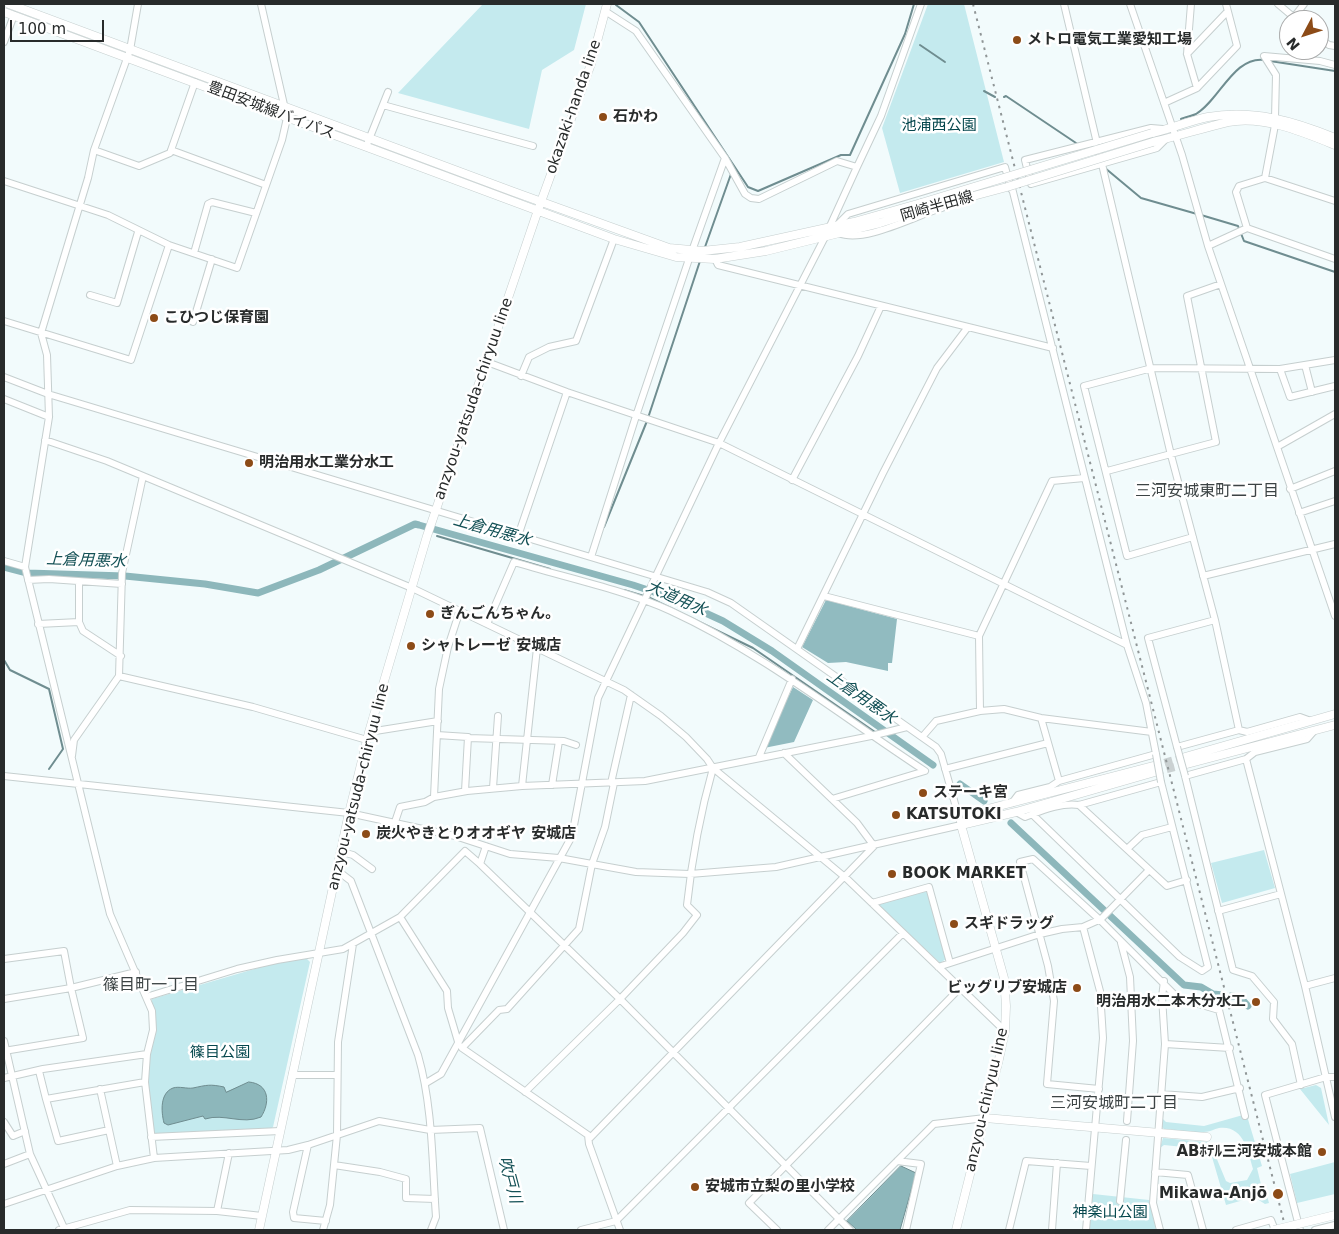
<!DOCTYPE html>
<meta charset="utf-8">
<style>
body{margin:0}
#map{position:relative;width:1339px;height:1234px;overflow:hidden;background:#f2fbfc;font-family:"DejaVu Sans",sans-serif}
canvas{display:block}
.frame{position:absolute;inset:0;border:5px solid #282b2b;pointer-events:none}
.north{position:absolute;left:1279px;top:10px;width:50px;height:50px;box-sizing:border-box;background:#fff;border:1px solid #a9aaaa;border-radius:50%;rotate:230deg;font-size:14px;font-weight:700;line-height:20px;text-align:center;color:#282b2b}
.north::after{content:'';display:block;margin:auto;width:18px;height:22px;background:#8c4b17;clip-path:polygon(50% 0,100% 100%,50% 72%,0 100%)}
.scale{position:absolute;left:10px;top:20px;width:94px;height:22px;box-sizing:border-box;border:2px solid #282b2b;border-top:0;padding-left:6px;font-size:15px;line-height:18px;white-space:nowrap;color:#282b2b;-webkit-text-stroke:4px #fff;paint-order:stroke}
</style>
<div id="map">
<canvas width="1339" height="1234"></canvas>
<div class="frame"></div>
<div class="north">N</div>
<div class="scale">100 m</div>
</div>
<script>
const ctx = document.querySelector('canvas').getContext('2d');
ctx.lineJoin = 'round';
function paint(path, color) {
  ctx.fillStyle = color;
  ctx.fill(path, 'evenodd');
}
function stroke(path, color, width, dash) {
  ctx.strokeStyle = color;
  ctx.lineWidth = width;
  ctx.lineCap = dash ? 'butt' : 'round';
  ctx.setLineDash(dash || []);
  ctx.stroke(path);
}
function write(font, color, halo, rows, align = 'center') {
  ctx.font = font + ' "DejaVu Sans","Noto Sans JP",sans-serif';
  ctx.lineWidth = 5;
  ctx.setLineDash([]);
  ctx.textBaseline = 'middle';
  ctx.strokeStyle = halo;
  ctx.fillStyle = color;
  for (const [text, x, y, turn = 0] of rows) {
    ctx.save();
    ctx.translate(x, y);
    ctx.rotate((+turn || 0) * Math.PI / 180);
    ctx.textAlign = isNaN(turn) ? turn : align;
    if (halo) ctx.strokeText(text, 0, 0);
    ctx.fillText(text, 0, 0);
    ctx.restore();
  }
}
const green = new Path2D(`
 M483,4H586L574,50L542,70L529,129L398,93Z
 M928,4H964L1004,162L900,193L882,128Z
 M1264,850L1275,888L1222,903L1211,863Z
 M924,890L928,893L946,959L940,963L878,905L879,903Z
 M306,958L310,962L273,1127L271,1129L156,1135L153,1133L148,1079L152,999L268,965Z
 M1316,1085L1321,1088L1329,1125L1300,1089Z
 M1243,1115L1247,1116L1262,1166L1257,1168L1264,1197L1267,1196L1269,1203L1265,1204L1254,1197L1226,1205L1212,1157L1203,1149L1164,1145L1160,1148L1163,1138L1206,1142L1211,1145L1226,1181L1230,1183L1247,1180L1253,1169C1248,1152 1244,1125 1219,1128C1214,1129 1210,1132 1204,1132C1191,1133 1177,1130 1164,1129L1162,1127L1163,1119L1166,1122L1204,1126Z
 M1335,1162V1194L1297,1203L1290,1174Z
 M1093,1194L1149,1200L1156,1230H1088Z`);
const forest = new Path2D(`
 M826,600L897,619L892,663H888V671L846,662L828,663L802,647Z
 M793,687L813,700L794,742L764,748Z`);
const water = new Path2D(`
 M249,1082C270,1084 270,1103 261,1117C242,1125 224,1113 205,1119L203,1116L168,1125L164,1123C161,1111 160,1093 173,1088C179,1086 187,1089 193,1088C207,1085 210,1084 224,1087L226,1092Z
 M901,1166L916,1173L900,1230H857L847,1221Z`);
const stream = new Path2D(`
 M616,5L639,22L748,187L758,191L841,155H850L905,34L914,4
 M920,45L945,62
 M1270,61L1335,71
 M984,91L995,97
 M1004,97L1006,96L1079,145
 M1181,119C1185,117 1192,116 1196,114C1219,101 1234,55 1265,60
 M1105,168L1141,198L1197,214
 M1201,215L1238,226L1244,241L1335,272
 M705,247L731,174
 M604,527L647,421L700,261
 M437,536L550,569
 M624,590L644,596
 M648,597L753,648L875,732
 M4,660L10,670L49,689L63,749L49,769`);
const canal = new Path2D(`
 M4,567L27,573L125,576L205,584L258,593L319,570L415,524L419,525L633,585L675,599L723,621L772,651L933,765
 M960,784L984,801
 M1011,823L1184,985L1201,987L1213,994L1223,995
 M1231,996L1240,997L1248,1006`);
const majorTunnel = new Path2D(`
 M1153,766L1185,757
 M1155,772L1187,764`);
const minor = new Path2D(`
 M138,4L130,50L94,150L88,178L41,333L47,355L49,417L25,567L110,914L152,1011L153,1030L147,1054L145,1082L154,1158
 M1064,4L1171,455L1215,620L1239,730
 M1130,4L1182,155L1208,246L1335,616
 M1191,4L1187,54L1197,88
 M1278,4L1297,20
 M605,11L636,31L725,158L745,194L751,198L759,199L837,161L857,167
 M1294,17L1304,4
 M1319,38L1329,45L1335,46
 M4,42L14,15
 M1187,54L1227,12
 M1164,103L1197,88L1237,46L1226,4
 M383,105L533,146
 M1275,118L1276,75L1264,56L1320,61L1335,65
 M1163,129L1151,128L1025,160L1031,184L1157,148L1166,139
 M366,147L388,92
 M94,150L139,166L170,153L195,82
 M171,150L266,185
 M1265,178L1275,125
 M4,181L108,215L169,245L237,268L282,140L287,118L261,4
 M1012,188L1127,645L1146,703L1156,754L1059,781L1050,787L1018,795L1012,803
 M838,224L848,214L1005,167L1011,189
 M1247,228L1236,192L1239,186L1265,178L1335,201
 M839,233C864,244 916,215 942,208
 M1208,246L1247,228L1335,259
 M692,251L725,158
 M194,253L208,204L212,202L256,213
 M715,259L718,265L1053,348
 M90,295L117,303L138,232
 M4,321L131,360L169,245
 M193,322L212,259
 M487,362L567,392L719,443L1127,645
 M1305,365L1312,392
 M1280,369L1290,397L1335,386
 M521,376L529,357L549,347L576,341L614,239
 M4,377L48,394L707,592L731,603L936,747L941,754L961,825L776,867L690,874L636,872L559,858L510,854L455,836L349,813L4,776
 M4,399L49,417
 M45,440L107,461L412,588L624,690L661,716L686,737L707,759L713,768L846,878L1005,1031
 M1277,447L1335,414
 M1107,471L1216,442L1187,296L1221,284
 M792,480L858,356L881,306
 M1290,489L1335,471
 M1299,513L1335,501
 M518,536L567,392
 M1193,537L1127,556L1084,386L1152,368L1280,369L1335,360
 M591,557L636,416L689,259
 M4,561L25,567
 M1203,576L1335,544
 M28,580L49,579L122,584
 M824,596L979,636
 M1215,620L1148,638L1177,747L1239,730L1247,732L1300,717L1311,721
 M79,622V582
 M38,624L79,622L83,631L121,656
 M487,624L514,562C563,577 625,590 671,611C762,653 841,716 925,771L832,799
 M797,649L883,473L937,368L968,327
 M119,676L253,707L367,740
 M980,711L979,636L1052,481L1084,478
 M1041,718L1059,781
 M369,732L438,721
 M437,735L468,737L465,791
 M923,736L936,721L980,711L1004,709L1041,718L1152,732
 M468,738L564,741L576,745
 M72,756L74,740L119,676L122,573L143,476
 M759,757L792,679
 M1246,759L1305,986L1335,1117
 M945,769L1048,743
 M611,783L631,695
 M614,783L605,827L592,864L579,929L507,1009L499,1010L462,1048L588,1135L589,1144L620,1230
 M552,785L559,741
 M522,786L537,648
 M493,788L498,716
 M434,797L439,689L448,647L460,610
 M1079,805L1167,886L1187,880
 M1016,812L1025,817C1041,811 1062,802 1079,805L1161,782L1208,967L1202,971L1180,957L1032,814
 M395,822L400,807L425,802L434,797L467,791L522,786L645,781L871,736L907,727
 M486,846L480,864L620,999L850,1230
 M1127,849L1142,835L1172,827
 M342,852L353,855L372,869
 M338,871L351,881L418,1055C433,1107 432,1163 436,1217L431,1230
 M872,903L929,887L950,963
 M1218,911L1281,894
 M400,917L447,991L448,1008L459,1045
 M1083,927L1100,991L1103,1038L1086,1230
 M1121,943L1130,977L1133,1041L1127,1121
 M4,959L64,951L71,988L136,972
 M938,967L1040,934L1062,929L1083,927L1101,919L1149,870
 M1305,986L1335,978
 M146,997L237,969L277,960L343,949L400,917L465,851L480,864
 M4,999L71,988L83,1038L4,1051
 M4,1041L30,1154L65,1230
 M1165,1044L1230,1048
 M39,1071L46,1099
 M292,1075H337
 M4,1078L43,1069L147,1054
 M426,1083L441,1074L572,836L598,698L719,443L825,237L857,167L881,116L921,4
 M1301,1085L1292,1044L1273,1019L1274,1002L1252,976L1233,970L1185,776L1246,759L1255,752L1307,739L1314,731
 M100,1089L117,1166
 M1099,1089L1047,1084L1054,1001L1048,966L1020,862L1033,859L1100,920L1178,998L1219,1010L1245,1116
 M525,1092L620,999L683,933L697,915L687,905C692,858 700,814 713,768
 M1161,1094L1202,1097L1240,1088
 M4,1122L13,1136L25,1131
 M109,1130L58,1141L46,1099L145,1082
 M151,1137L280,1131
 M589,1139L874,846L857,823L784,753
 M308,1145L293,1212L294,1218L326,1221
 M897,1161L921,1164L906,1230
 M4,1164L30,1154
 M334,1165L380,1172L406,1179V1198L435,1199
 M1155,1172L1188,1175L1203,1230
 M1120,1201L1126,1140
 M4,1204L117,1166L154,1158L288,1150L308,1145L379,1121L430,1130L480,1128L504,1230
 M217,1211L229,1153
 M59,1230L130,1210L217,1211L262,1216
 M323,1230L330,1205L337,1135L338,1042L353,944
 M581,1230L616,1221L903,933
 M777,1230L749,1203L960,988
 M828,1230L934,1124L985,1118
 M1009,1230L1026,1161L1091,1166
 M1052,1230L1057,1163
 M1160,1230L1153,1203L1165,1044L1162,997L1164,981
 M1236,1230L1271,1220L1275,1230
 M1300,1230L1265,1095L1326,1077H1335
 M1315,1230L1335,1225`);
const major = new Path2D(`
 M9,4L514,192L669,248L702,251L740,247L854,222L921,203
 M4,12L614,239L676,257L715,259L766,251L880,223L921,210
 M1152,133C1170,129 1189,121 1208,117C1252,109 1294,121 1335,138
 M1153,142C1178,136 1203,128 1228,122C1263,115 1303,132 1335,145
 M1185,757L1335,714
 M1187,764L1335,725
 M961,825L976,812L1153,766
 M961,825L1016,812L1155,772
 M985,1118L1207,1137
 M259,1230L349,813L369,732L427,536L538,210L591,64L607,4
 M956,1230L999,1059L1005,1031L1006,1006L1004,978L961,825`);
const rail = new Path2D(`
 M973,4L1286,1230`);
const minorBridge = new Path2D(`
 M1177,747L1185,776
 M1156,754L1161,782`);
const majorBridge = new Path2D(`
 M921,203L1152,133
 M921,210L1007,187L1153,142
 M1274,1230L1335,1215`);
const markers = [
 [1017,40,5,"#8c4b17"],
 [603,117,5,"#8c4b17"],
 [154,318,5,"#8c4b17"],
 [249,463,5,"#8c4b17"],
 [430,614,5,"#8c4b17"],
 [411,646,5,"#8c4b17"],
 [923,793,5,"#8c4b17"],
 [896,815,5,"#8c4b17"],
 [366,834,5,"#8c4b17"],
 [892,874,5,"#8c4b17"],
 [954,924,5,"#8c4b17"],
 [1077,988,5,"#8c4b17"],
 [1256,1002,5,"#8c4b17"],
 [1322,1152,5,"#8c4b17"],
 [695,1187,5,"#8c4b17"],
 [1278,1194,6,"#8c4b17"]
];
const poiNames = [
 ["メトロ電気工業愛知工場",1027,40],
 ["石かわ",613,117],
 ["こひつじ保育園",164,318],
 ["明治用水工業分水工",259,463],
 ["ぎんごんちゃん。",440,614],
 ["シャトレーゼ 安城店",421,646],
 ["ステーキ宮",933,793],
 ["KATSUTOKI",906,815],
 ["炭火やきとりオオギヤ 安城店",376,834],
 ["BOOK MARKET",902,874],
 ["スギドラッグ",964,924],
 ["ビッグリブ安城店",1067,988,"right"],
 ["明治用水二本木分水工",1246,1002,"right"],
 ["ABﾎﾃﾙ三河安城本館",1312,1152,"right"],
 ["安城市立梨の里小学校",705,1187],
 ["Mikawa-Anjō",1267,1194,"right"]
];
const streetNames = [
 ["okazaki-handa line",574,107,-71],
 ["豊田安城線バイパス",271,111,21],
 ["岡崎半田線",937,207,-16],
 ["anzyou-yatsuda-chiryuu line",474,399,-71],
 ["anzyou-yatsuda-chiryuu line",359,787,-76],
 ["anzyou-chiryuu line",987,1100,-77]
];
const parkNames = [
 ["池浦西公園",939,126],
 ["篠目公園",220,1053],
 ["神楽山公園",1110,1213]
];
const neighbourhoodNames = [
 ["三河安城東町二丁目",1207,492],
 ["篠目町一丁目",151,986],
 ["三河安城町二丁目",1114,1104]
];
const waterNames = [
 ["上倉用悪水",492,531,16],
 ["上倉用悪水",86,561,2],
 ["大道用水",676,599,24],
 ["上倉用悪水",861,698,35],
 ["吹戸川",509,1180,75]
];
paint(green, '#c4eaee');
paint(forest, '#91bbc0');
paint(water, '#8db7bb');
stroke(water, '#6f8d90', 1);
stroke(stream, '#6f8d90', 2);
stroke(canal, '#8db7bb', 7);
stroke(majorTunnel, '#cad1d2', 8, [8, 4]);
stroke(minor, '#c6cfcf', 8);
stroke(major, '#c6cfcf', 9);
stroke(minor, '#fff', 6);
stroke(major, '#fff', 8);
stroke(rail, '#909697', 2, [2.5, 5]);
stroke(minorBridge, '#c6cfcf', 8, []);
stroke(majorBridge, '#c6cfcf', 9, []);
stroke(minorBridge, '#fff', 6);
stroke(majorBridge, '#fff', 8);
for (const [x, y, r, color] of markers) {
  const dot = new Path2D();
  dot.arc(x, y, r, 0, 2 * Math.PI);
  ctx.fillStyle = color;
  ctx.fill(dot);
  stroke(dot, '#fff', 2);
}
write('bold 15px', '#282b2b', '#fff', poiNames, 'left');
write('15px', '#282b2b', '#fff', streetNames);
write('15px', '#05474d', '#fff', parkNames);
write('16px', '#3c4344', '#fff', neighbourhoodNames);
write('italic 16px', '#145156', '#fff', waterNames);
</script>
